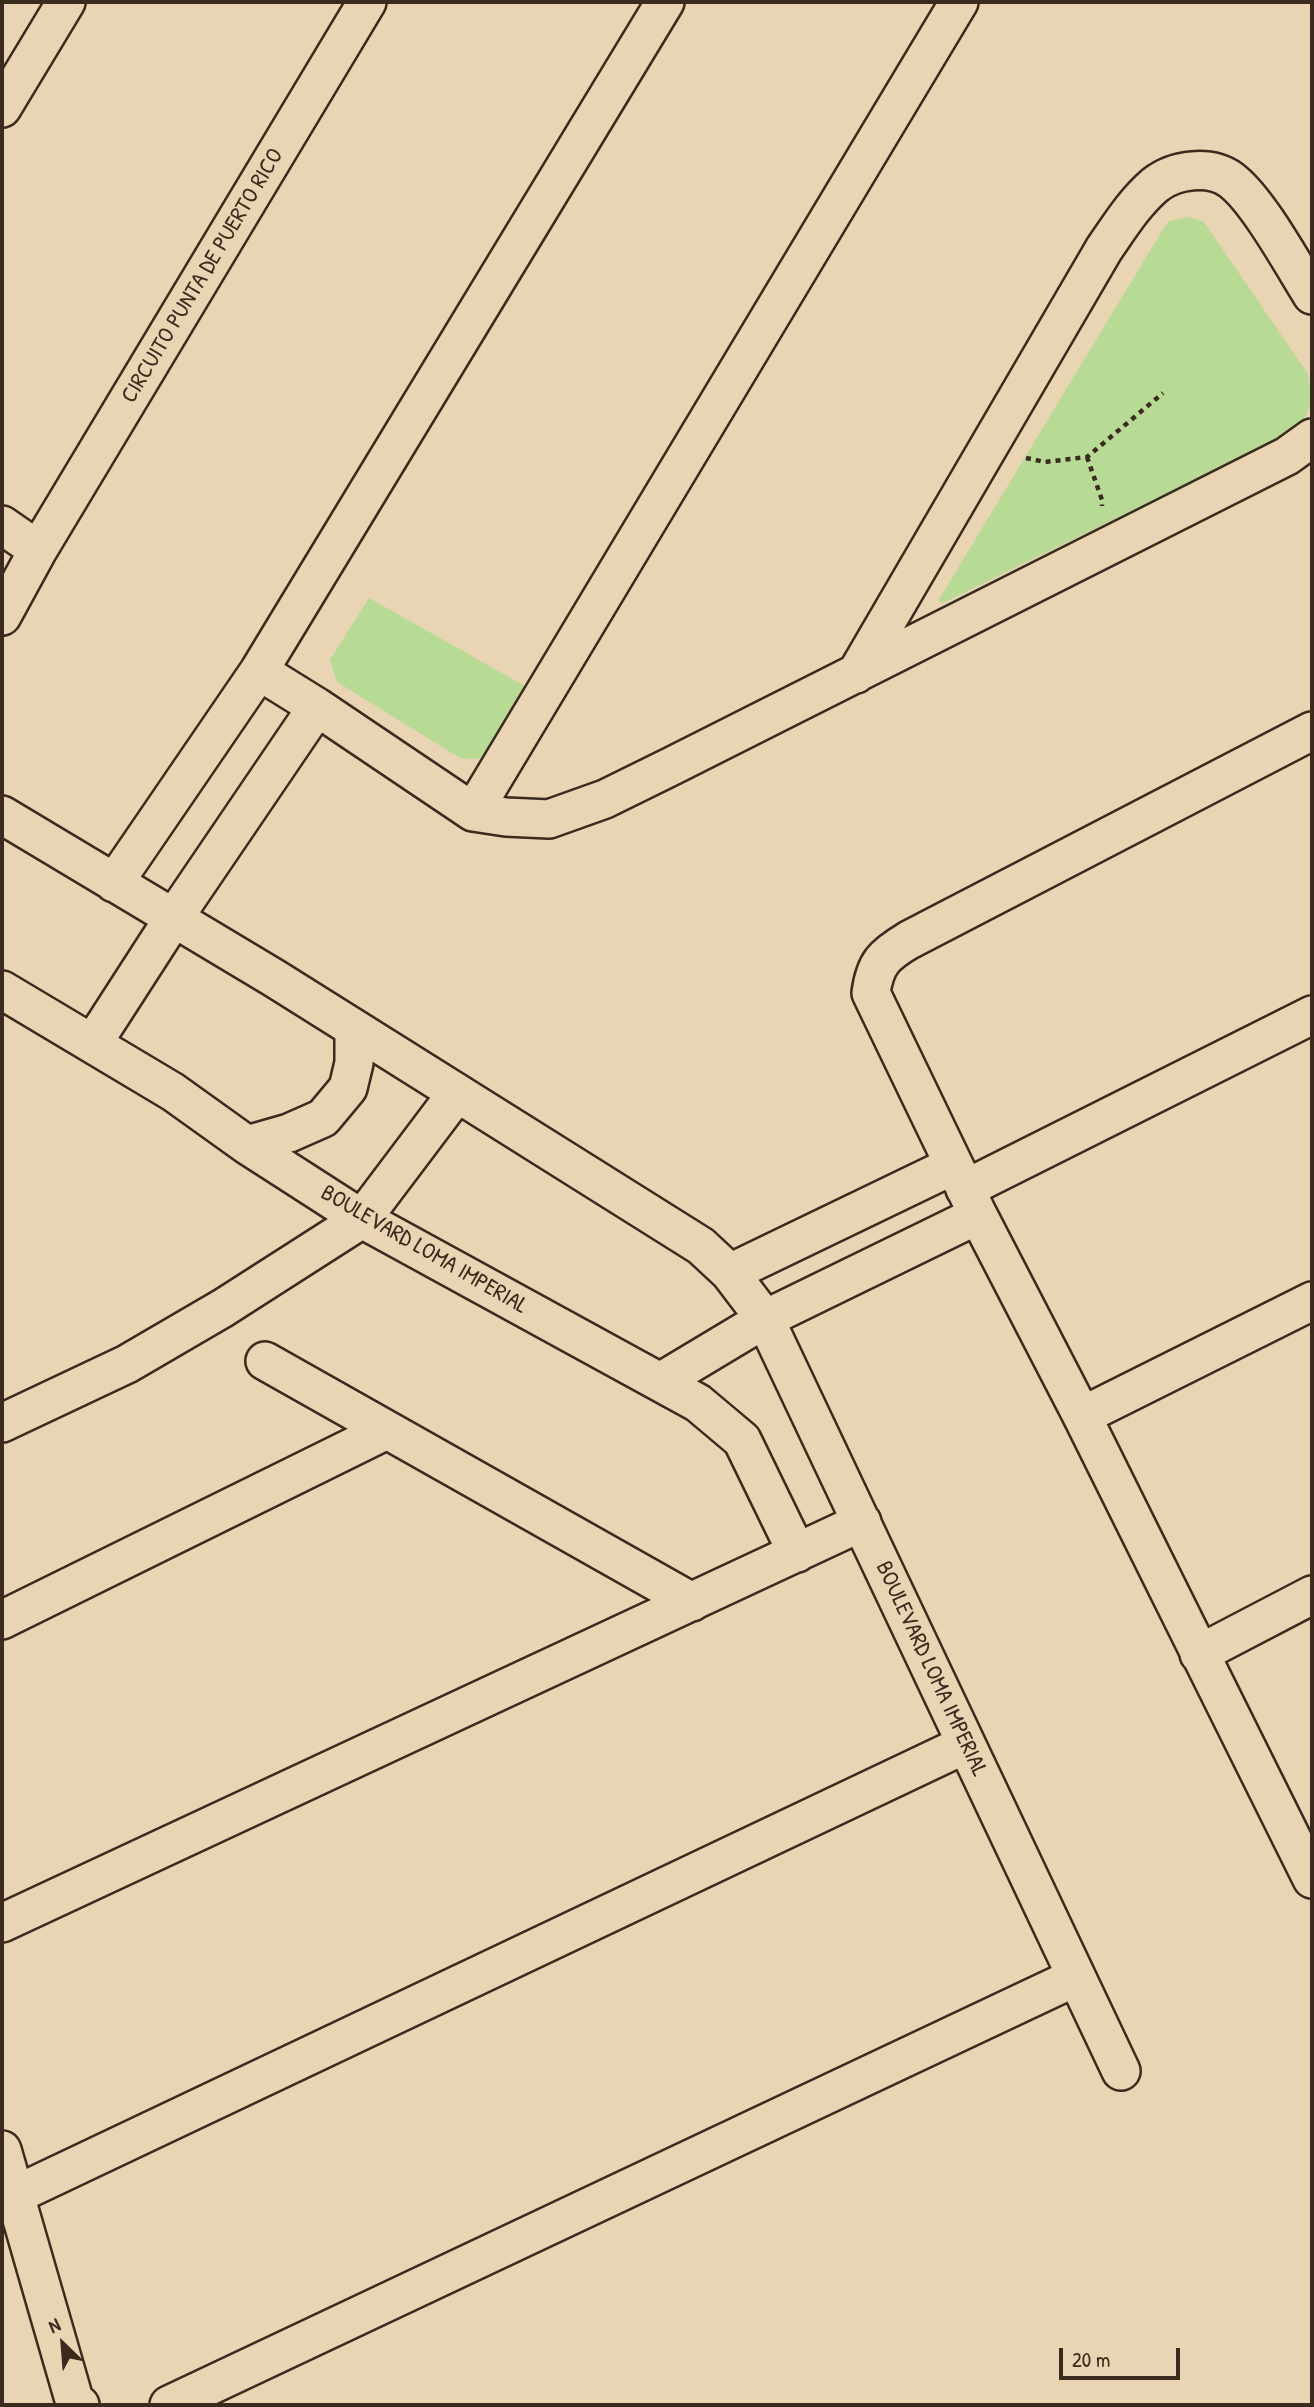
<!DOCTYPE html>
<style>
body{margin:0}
#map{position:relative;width:1314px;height:2407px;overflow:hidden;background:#e9d4b3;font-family:"Patrick Hand",sans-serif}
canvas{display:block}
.frame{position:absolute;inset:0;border:4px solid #3b2a1e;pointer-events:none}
.north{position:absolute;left:28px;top:2309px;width:70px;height:70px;-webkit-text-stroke:5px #e9d4b3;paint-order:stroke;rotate:335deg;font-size:19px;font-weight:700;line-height:28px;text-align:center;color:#3b2a1e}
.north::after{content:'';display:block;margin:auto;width:24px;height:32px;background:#3b2a1e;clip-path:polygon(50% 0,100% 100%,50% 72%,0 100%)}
.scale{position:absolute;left:1059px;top:2348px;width:121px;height:32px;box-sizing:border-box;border:4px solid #3b2a1e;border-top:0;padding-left:9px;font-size:21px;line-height:24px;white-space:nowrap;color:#3b2a1e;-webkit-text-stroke:5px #e9d4b3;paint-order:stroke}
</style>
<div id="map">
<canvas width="1314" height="2407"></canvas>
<div class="frame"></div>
<div class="north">N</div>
<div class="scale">20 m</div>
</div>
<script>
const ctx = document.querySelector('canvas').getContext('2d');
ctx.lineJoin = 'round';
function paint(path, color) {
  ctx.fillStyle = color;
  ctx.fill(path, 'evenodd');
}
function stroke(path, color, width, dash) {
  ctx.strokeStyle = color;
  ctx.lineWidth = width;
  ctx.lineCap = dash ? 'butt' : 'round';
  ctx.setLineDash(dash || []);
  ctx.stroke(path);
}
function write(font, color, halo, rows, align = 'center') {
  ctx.font = font + ' "Patrick Hand",sans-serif';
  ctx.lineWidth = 5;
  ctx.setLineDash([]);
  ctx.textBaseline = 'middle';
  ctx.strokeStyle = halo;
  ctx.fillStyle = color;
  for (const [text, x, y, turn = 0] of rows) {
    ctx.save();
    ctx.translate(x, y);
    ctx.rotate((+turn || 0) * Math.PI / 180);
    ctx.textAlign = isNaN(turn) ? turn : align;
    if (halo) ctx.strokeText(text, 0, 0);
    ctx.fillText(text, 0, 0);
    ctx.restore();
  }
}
const green = new Path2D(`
 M1189,217L1204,222L1308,374C1314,402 1312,414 1291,433L943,603L938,601L1165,226L1169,221Z
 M369,598L532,690L489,754L477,759L460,758L337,682L330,660Z`);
const path = new Path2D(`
 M1087,457L1102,500V506
 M1026,458L1045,462L1087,457L1163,393`);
const minor = new Path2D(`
 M2,108L66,2
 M2,525L38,550
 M2,616L38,550L367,2
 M259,671L317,707L473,812L506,817L549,819L605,799L672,766L1287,456L1312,438
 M856,674L1104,249C1120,226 1134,203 1155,185C1175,169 1210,165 1231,180C1258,200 1293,265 1312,295
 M1312,731L909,940C884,955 875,963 871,993L978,1215L1082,1416L1312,1879
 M473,812L959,2
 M2,815L274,978L701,1246L730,1273L765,1319L1121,2071
 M114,883L259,671L665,2
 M2,990L173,1092L247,1145L362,1219L698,1403L742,1440L797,1553
 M93,1043L173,919L317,707
 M247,1145L289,1133L323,1118L348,1088L354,1063V1029
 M965,1189L1312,1015
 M730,1273L954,1165
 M265,1361L692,1602
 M660,1382L765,1319L978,1215
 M1082,1416L1312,1301
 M2,1423L127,1364L223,1308L362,1219L457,1093
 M2,1620L387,1430
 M1199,1654L1312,1595
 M2,1923L862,1522
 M2,2150L75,2403L80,2405
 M15,2195L966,1744
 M169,2405L1076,1977`);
const streetNames = [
 ["CIRCUITO PUNTA DE PUERTO RICO",203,276,-59],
 ["BOULEVARD LOMA IMPERIAL",424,1250,30],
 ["BOULEVARD LOMA IMPERIAL",931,1669,65]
];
paint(green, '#b7db95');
stroke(minor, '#3b2a1e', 42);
stroke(path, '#3b2a1e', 4.5, [5, 5]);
stroke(minor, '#e9d4b3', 37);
write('23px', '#3b2a1e', '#e9d4b3', streetNames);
</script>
